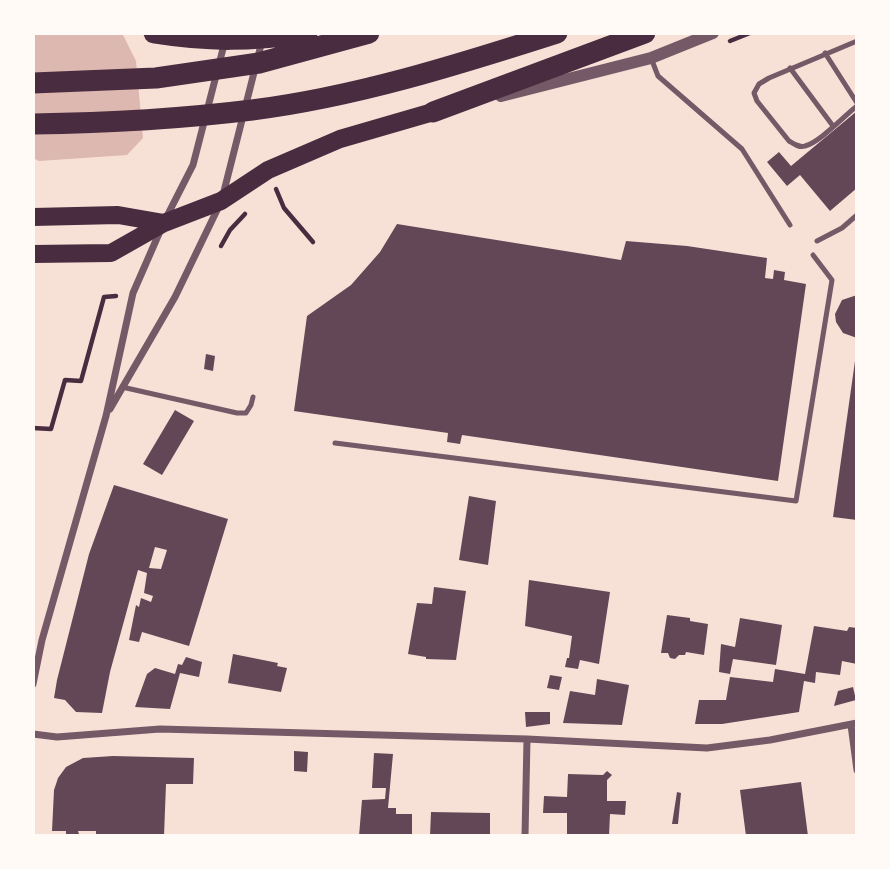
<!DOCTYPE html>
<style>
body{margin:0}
#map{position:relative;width:890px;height:869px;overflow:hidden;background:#f7e1d7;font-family:Figtree,sans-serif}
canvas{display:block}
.frame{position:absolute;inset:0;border:35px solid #fffaf5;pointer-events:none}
</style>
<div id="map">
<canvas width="890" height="869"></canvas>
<div class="frame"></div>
</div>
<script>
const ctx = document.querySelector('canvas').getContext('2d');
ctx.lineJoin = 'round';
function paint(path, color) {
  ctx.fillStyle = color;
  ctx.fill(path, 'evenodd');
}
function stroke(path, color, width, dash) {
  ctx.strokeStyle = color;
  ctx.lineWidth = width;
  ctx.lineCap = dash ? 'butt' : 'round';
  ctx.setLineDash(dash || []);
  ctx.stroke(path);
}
const water = new Path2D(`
 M33,33H122L136,61L143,138L127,155L39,161L33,158Z`);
const building = new Path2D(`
 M857,111V188L830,211L800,175L787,186L767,162L779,152L791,166Z
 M397,224L621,260L626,241L687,246L767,258L765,278L773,279L774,270L785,272L784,280L806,284L778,481L462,435L460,444L447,442L448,433L294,411L307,316L351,285L380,252Z
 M857,295V338L843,333L836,322L835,314L842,300Z
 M206,354L215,356L213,371L204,369Z
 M855,361H857V520L833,517Z
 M175,410L194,421L162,475L143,464Z
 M114,485L228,519L189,646L142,632L139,642L129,640L136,605L139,607L141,598L151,602L153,596L144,593L147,573L138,570L110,672L102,713L76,712L65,700L54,698L57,680L89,554ZM155,547L167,550L161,569L149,568Z
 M469,496L496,501L488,565L459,560Z
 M529,580L610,592L599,664L580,660L578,669L565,667L567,658H569L572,636L525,626Z
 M434,587L466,591L456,660L426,659V657L408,654L417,603L432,604Z
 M667,615L690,618V621L708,624L704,655L686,652L685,655H679L675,659L670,658L668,653H661Z
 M740,618L782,625L776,665L733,659L730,674L719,672L721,644L735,647Z
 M814,626L847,631L849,627L857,628V664L842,661L840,675L816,672L815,683L804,681L799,712L722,724H695L699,700H726L730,677L773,682L775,669L805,674Z
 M233,654L278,663L277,666L287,668L281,692L228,683Z
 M186,657L202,662L199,677L180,673L170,709L135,707L147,674L155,668L175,674L178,664L182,665Z
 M550,675L562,677L559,690L547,688Z
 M597,679L629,685L622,725L563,723L570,691L595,695Z
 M853,687L856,700L834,706L838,691Z
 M525,712H550V724L526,727Z
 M294,751L308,752L307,772L294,771Z
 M374,753L393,754L388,808H396V814H412V836H359L362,800L385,799L386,788H372Z
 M113,756L194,758L193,784H166L164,836H96V831H78L79,834H66V831H52L54,790L58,778L66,767L83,758Z
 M607,771L612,775L607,780V801H626L625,815L610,814L609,836H567V813H543L544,796L567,797L568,774L603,775Z
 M801,782L808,836H746L740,790Z
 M677,792L681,793L678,824H672Z
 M431,812L490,813V836H430Z`);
const path = new Path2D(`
 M730,41L750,33
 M276,189L284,208L313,242
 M221,246L230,230L245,214
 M33,428L51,429L65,380L81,381L104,297L116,296`);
const service = new Path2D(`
 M857,41L769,78L759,84L754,93L757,101L789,141C794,144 799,148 805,146C820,142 844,116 857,106
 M825,53L857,103
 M651,58L658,76L742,149L790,225
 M790,68L833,126
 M817,241L842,228L857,215
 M122,387L237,413H246L251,405L253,397
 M335,443L796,501L832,280L813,255`);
const minor = new Path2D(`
 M223,195L262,41
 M166,218L193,165L225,41
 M110,409L175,297L219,206
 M33,684L42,640L106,416L133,293L161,229
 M851,725L857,770
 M33,734L57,737L160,729L527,739L707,748L770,740L857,723
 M525,836L527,739`);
const tertiary = new Path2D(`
 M501,96L651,58L713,33`);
const primary = new Path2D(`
 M33,217L118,215L164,223
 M33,254L111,253L164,223L221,201L268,170L340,139L433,112`);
const motorway = new Path2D(`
 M154,33C210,42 250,41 307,33
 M33,83L156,78L259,63L369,33
 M433,112L645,33
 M33,124C106,123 179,119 252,110C355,97 457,65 557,33`);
paint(water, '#dcb8b0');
paint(building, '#644757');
stroke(path, '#4a2c40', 4.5);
stroke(service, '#755966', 5);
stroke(minor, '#755966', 7);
stroke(tertiary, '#755966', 12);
stroke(primary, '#4a2c40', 18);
stroke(motorway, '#4a2c40', 21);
</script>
